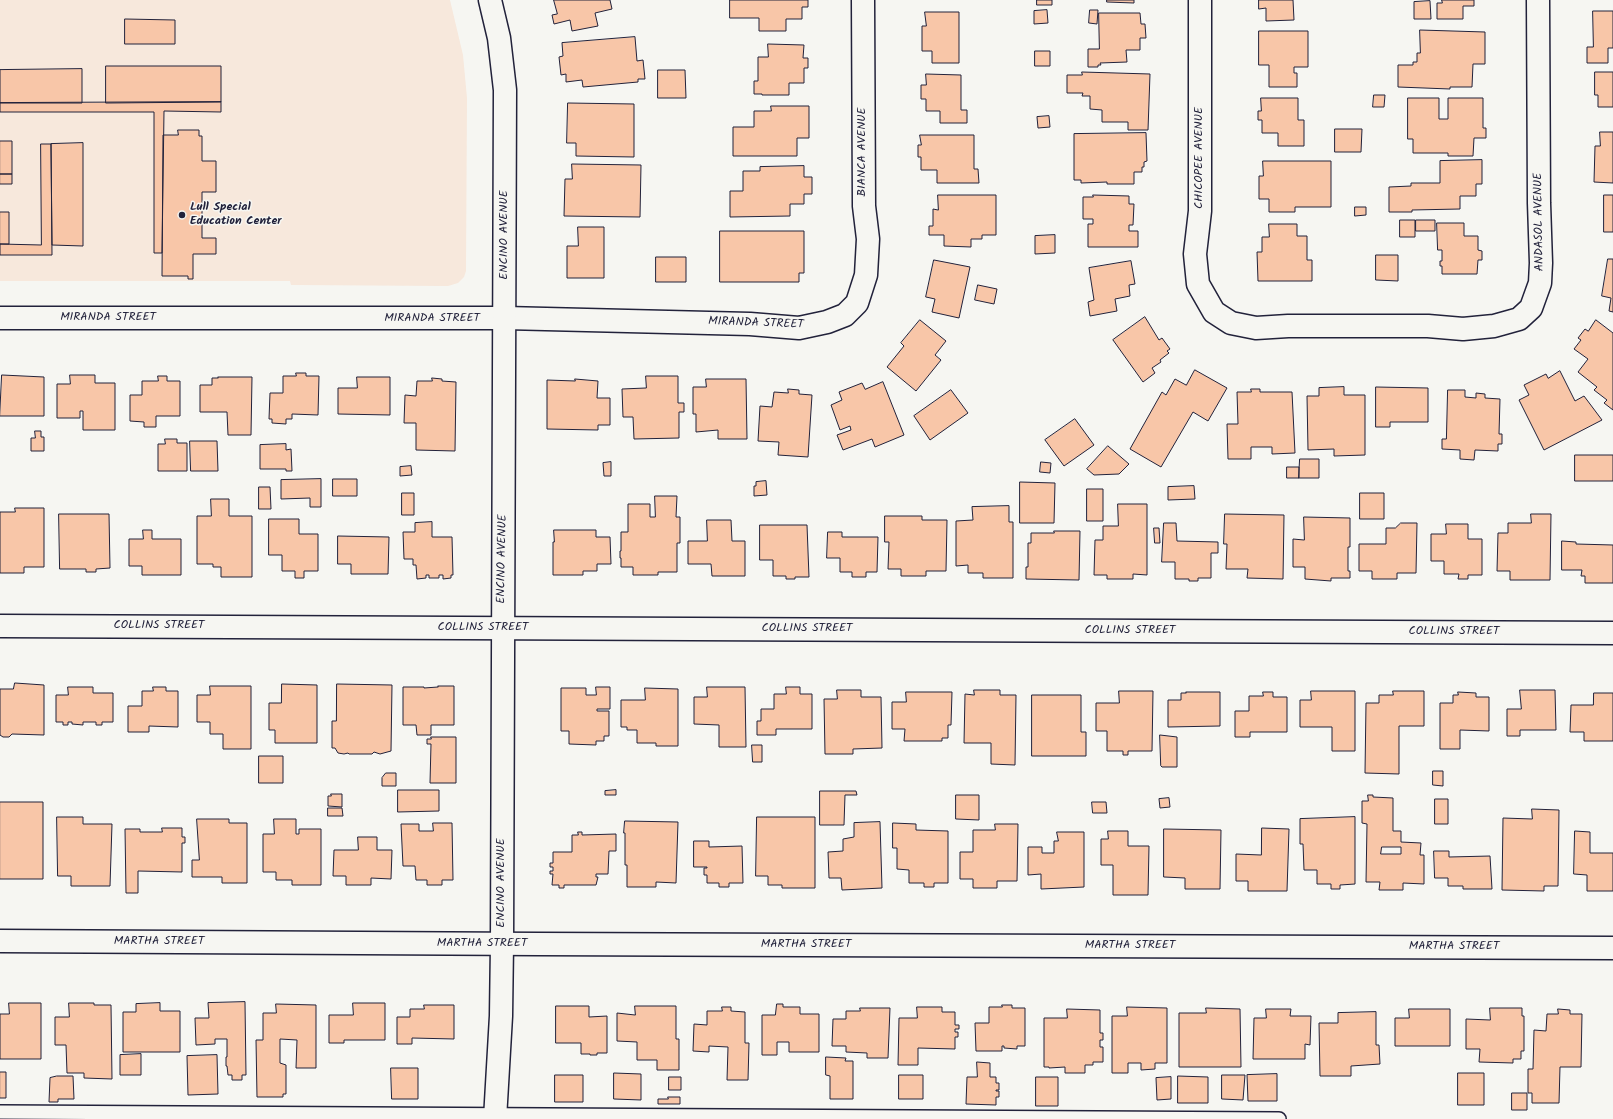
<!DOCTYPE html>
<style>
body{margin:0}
canvas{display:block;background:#f6f6f2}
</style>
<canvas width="1613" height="1119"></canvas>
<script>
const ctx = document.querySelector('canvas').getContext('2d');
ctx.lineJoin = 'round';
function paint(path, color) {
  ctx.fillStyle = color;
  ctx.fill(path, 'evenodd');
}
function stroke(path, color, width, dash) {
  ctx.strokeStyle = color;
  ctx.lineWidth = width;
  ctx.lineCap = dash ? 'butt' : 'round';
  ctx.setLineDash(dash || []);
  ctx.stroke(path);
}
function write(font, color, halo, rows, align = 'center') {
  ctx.font = font + ' Kalam,sans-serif';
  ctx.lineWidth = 3;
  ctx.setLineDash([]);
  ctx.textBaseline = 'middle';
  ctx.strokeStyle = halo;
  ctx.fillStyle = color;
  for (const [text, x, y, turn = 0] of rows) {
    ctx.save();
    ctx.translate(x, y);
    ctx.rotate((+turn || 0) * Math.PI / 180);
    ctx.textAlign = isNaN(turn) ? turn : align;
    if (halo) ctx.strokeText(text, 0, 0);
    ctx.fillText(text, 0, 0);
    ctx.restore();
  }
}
const built = new Path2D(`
 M0,0H450L463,55L467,98L466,271L464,277L458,283L448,286L291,285L290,281H0Z`);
const building = new Path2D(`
 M554,0H610L612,9L595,13L598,26L572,31L570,20L554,24L552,15L557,14Z
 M730,0H808V7H802V19H786V31H759V18H730Z
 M1037,0H1052V5H1037Z
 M1107,0H1134V3L1107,2Z
 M1259,0H1293L1294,20L1266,21V8L1259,9Z
 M1442,0H1474V6H1463V19H1437V3H1442Z
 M1430,1L1431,19H1414V2Z
 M1047,10L1048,23L1034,24V11Z
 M1090,10H1098L1097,24L1089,23Z
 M1593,11H1613V48H1608V63H1587V47H1593Z
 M925,12H959V63H932V51H922V26H926Z
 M1099,13H1140L1141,24H1145L1146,38H1140V50H1126L1127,62L1100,63L1101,65H1098V67H1088V49H1099Z
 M125,19L175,20V44H125Z
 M1420,30L1485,32V64H1473L1472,87H1450V89L1398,87V65H1413V62H1417V53H1420Z
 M1259,31H1308V67H1294V73H1297V87H1269V65H1259Z
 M635,37L637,61L643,60L645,79H638V82L583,87L582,80L566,82V74L561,75L559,57L563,56L562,43Z
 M768,44L804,45L803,58H808V68H804V83H789V95H762V94H754V81H758V57H768Z
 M1035,51H1050V66H1035Z
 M106,66H221V102L106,103Z
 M82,69V103H0V70Z
 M658,70H685L686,98H658Z
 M1082,72L1150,74L1148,130H1128V122H1102V110L1090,109V96H1082L1083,93H1067V75H1082Z
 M1595,72H1613V107H1598V95H1595Z
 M926,74L961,75V110H967V123H940V111H926V99H921V85H926Z
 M1374,95H1385L1384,107H1373Z
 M1261,98H1298V120H1304V146H1278V133H1262V120H1258V111H1261Z
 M1408,98H1439V119H1448V98H1483V128H1486V138H1474L1473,156H1448V153H1413V139H1408Z
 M221,102V112L164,111L162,253H154V112H0V103Z
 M568,103L634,104V157L576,156V143H567Z
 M771,106H809V138H797V156H733V127H754V111H771Z
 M1049,116L1050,127L1038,128L1037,117Z
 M1335,129H1362L1361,152H1335Z
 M178,130H199V136H202V161H216V192H202V238H216V254H193V279H188V276H162L163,135H178Z
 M1600,132H1613V183L1594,182L1595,146H1600Z
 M1146,133L1147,161L1144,162V167H1142V172H1134V184H1107V182L1081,183V180H1074V134Z
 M920,135H974V169H978L979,183H937V170H921V157H918V145H921Z
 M0,141H12V174H0Z
 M83,143V246L52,245L51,144Z
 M41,144H51L52,255H0V244L41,245Z
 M1482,160V184H1476V196H1460V209L1412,210V212H1389V187L1411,186V183H1440V161Z
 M1263,161H1331V207H1295V212H1269V199H1259V176H1263Z
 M572,164L641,165L640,217L564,216L565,179H572Z
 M804,166V177H812V194H804V204H790V216L730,217V191H743V171H760V167Z
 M0,174H12V184H0Z
 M938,195H996V235H982V239H971V247L944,246V235H929V226H933V209L938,210Z
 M1093,195L1129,196V204H1134L1133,225H1129V231H1138V247H1088V224H1093V219H1083V197H1093Z
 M1604,195H1613V232H1604Z
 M1355,207H1366V215L1355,216Z
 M0,212H9V244H0Z
 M1400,220H1415V237H1400Z
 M1416,220H1435V231H1416Z
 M1437,223H1464V236H1478V250L1482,251V260H1478L1477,274H1442V266H1440V261H1442V250H1438Z
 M1269,224H1297V236H1307V260H1312V281H1258L1257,252H1262V237H1269Z
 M578,227H604V278H567V246H578Z
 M720,231H804V273H799V282H720Z
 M1055,235V253L1035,254V236Z
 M1376,255H1398V281L1376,280Z
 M656,257H686V282H656Z
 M1608,259H1613V312L1609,311L1611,298L1602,296Z
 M934,260L970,267L959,318L932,312L935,299L926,297Z
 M1131,261L1135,284L1129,285L1130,296L1115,299L1117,311L1090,316L1088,302L1094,300L1089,268Z
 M978,285L997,289L994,304L975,300Z
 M1145,317L1159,340L1162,338L1170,349L1167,351L1169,353L1160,360L1161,362L1152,368L1155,373L1143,382L1113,340Z
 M920,320L946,341L935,355L941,360L916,391L887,367L904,346L901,343Z
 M1596,320L1613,333V410L1604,403L1607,400L1594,390L1597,387L1578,372L1588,359L1574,349L1581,340L1578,338L1585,329L1588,331Z
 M1195,370L1227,388L1208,421L1193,412L1161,467L1130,449L1162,392L1166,395L1175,379L1186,385Z
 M1560,371L1575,401L1584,396L1602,420L1544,450L1519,400L1529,395L1524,385L1546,374L1548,378Z
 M296,373H306V376H319L318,415L292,414V419H286V424L272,423V419H269L270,393H283V376H296Z
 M2,375L44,377V416H0Z
 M70,375H95V383H115V430H83V411H80V418H57V384H70Z
 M158,376H167V381H180V416H156V427H144V422L130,421V395H142V381H158Z
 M646,376H678V403H684V412H679V438L634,439L633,417H623L622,389L646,388Z
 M218,377H252L251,435H228L227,412H200V385H212V378H218Z
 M357,377H390V415L338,414V388H357Z
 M432,378L442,379V381L456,382L455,451L416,450V423H404L405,395L416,396L417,381H432Z
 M575,379L598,381L597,398H610V425H598V430L547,429V380L575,381Z
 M706,379H746L747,439H718V430L696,432V414H693V387H706Z
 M883,382L904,435L875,447L872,439L843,450L837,435L851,430L850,426L840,430L831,405L842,400L839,392L862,383L865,389Z
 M1344,387V395H1365V455L1334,456V449L1308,450L1307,396H1319V388Z
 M1376,387L1428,388V422H1390V427H1376Z
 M788,389L799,390V394L812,395L808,457L778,455L779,442L758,441L760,406L772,407L774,392L788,393Z
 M1251,389H1260V392H1292L1295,453L1272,454V447H1251V459H1228L1227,424H1238L1237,392H1251Z
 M951,390L968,413L930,440L914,416Z
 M1448,390H1465V397L1476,398V393L1485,394V398L1500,399L1499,434H1502V444H1498V451L1475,450L1474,460L1460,459V450L1442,449V439H1446Z
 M1075,419L1094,445L1064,466L1045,440Z
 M35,431H41V437H44V451H31V438H35Z
 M165,439H177V443H187V471H158V444H165Z
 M190,441H217L218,471H191Z
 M286,444V450L291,449L292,471H286V469H260V445Z
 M1108,446L1129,464L1119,474L1094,475L1087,469Z
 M1575,455H1613V481H1575Z
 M1300,459H1319V478H1299Z
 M611,462V476H604L603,463Z
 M1041,462L1051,463L1050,473L1040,472Z
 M411,466L412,475L400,476V467Z
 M1287,467H1299V478H1287Z
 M321,479V507H310V498L281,499V480Z
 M333,479H357V496H333Z
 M766,481L767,495L754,496V486H756V482Z
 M1020,482L1055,483L1054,523H1020Z
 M1194,486L1195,499L1168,500V487Z
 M259,487H270L271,509H259Z
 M1087,489H1103V521H1087Z
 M402,493H414V515H402Z
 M1360,493H1384V519H1360Z
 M655,496H677L676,517H680V543H677V572H658V575H633V567H621V558H620V551H621V532H628V504H650V517H655Z
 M211,499H229V516H252V577H221V567H213V564H197V516H211Z
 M1118,504H1147V575L1133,574V579H1107V575H1094L1095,540H1103V526H1118Z
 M1009,506V522H1013V578H983V573H968V565L956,566V521L973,520L972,507Z
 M15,508H44V567H24V573H0V512H15Z
 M59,514H109L110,568L96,569V572H86V569H60Z
 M1225,514L1284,515L1283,579L1247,578L1248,569H1226L1227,544H1224Z
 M1531,514H1551L1550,580H1510V571H1497L1498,533H1508V523H1531Z
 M885,516H922V520H947L946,571H926V576H901V569H888L889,542H885Z
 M1304,517L1350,518V547H1348V571H1350V578H1331V581L1305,579V567H1293V539L1304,540Z
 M269,519H299V534H318V571H304V578H295V571H282V555H269Z
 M707,520H731L732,541H745V576H712L711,564H688V541H707Z
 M432,522V537H452L453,575H451V578L443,579V575H439V578H429V575H426V578L417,579L416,565H413V559H404L403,532H415V523Z
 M1164,523H1176L1177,541L1218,542V553H1211V578H1198V581H1189V579H1175V562H1162Z
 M1401,523H1417L1416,573H1397V579H1372V571H1359V544H1386V528H1395Z
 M1446,524H1468V539H1482V575H1468V579H1458L1459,574H1444V561H1431V534H1446Z
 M760,525H807L809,577H795V579H786V576H773V560H760Z
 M1154,528H1159L1160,543H1155Z
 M143,530H152V539H181V575H142V566H129V539H143Z
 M554,530H596V537H610L611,564H597V571H583V575H553V542H554Z
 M1054,531H1080L1079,580L1026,579V567H1028V543H1031V533H1054Z
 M828,532H842V537H878L877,572H866V577H852V572H840V558H827Z
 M338,536L389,537L388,574H351V564H338Z
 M1562,541L1576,542V544L1613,545V583H1585V576H1581L1582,570H1562Z
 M15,683L44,685V735L12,734L9,737H3L0,735V689H13Z
 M282,684L317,685V743H275V730H269V703H281Z
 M337,684L392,685L391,751L380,754L374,752L372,754H349L348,753L344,754L338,753L335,748H332V721H336Z
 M210,686H251V749H223V734H210V722H197V695H210Z
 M438,686H454V725H431V735H417L416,725H403V687H424V688L438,687Z
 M68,687H93V693H113V722H102V725H96V722H83V725L72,724V722H68V725H63V722H56V695H68Z
 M153,687H166V691H178V727L149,726V732H128V706H142V691H153Z
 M596,687H610V709H597V711H609V736H604V741H596V745L569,744V731H561V688H586V695H596Z
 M707,687H745L746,747H719V725L694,724V697H707Z
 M786,687H800V694H812V729H776V735H757V721H761V709H774V694H786Z
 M645,688L678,689V746H656V743H637V730H627V727H621V700H645Z
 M837,690H861V697H881L882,748L853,749V754H825L824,699H837Z
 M974,690H1000V695H1016L1015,765L991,764V743H964L965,694L974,695Z
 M1520,690H1555L1556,730H1520V736H1507V709H1521Z
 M1119,691H1153L1152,751H1128V755H1123V751H1107V731H1096V703H1119Z
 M1311,691H1355V751H1332V727H1300V700H1311Z
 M1393,691H1424V726H1399V774L1365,773L1366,703H1379V695H1393Z
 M906,692H952L951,725H948V738H942V741H904L905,729H892V702H906Z
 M1186,692H1220V726L1168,727V700H1181V693H1186Z
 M1263,692H1273V697H1287V732H1250V737H1235V711H1249V696H1263Z
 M1458,692L1476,693V697H1489V731L1460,730V749H1440V703H1453V695H1458Z
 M1594,693H1613V741H1584V732H1570L1571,705H1593Z
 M1032,695H1081V732H1086V756H1032Z
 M1160,735L1177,737V767H1162L1161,766Z
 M431,737H456V783H430L431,744H427V739H431Z
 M752,745H762V762H753Z
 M259,756H283V783H259Z
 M1433,771H1443V786L1433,785Z
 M386,773H396V786H382V778Z
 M398,790H439V811L398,812Z
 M616,790V795H605V791Z
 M820,791H856L857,795H845L844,825H820Z
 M331,794H342V807L328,806V796H331Z
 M956,795H979V820L956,819Z
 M1368,795H1373V797L1393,798V831H1401V842L1421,843L1420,855H1424V884L1403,883V890H1379L1380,882H1366L1367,824L1362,823V801H1368ZM1382,847H1401V854H1381Z
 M1169,798L1170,807L1160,808L1159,799Z
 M1435,799H1448V824H1435Z
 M0,802H43V879H0Z
 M1092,802H1106L1107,813H1093Z
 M328,808H342L343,816H328Z
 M1532,809L1559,810L1558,886H1544V891L1502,890L1503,818L1532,819Z
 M57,817H83V824H112L110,886H71V876H58Z
 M757,817H815V888H782V885H768V876H756Z
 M1355,817V884L1340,885V889H1331V884H1317V870H1304L1303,844H1300V819Z
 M197,819H229V823H247V883H222V877H192V860H199Z
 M274,819H296V834H299V829H321V885H292V880H276V872H263V834H274Z
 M625,821L678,822L676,883L656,882V887H627V865H625V833H624Z
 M880,822L882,888L842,890L841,878H829L828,852L843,851V839L854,837V823Z
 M433,823H452L453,880H442V885H427V880H416L415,866H403L401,824H419V831H433Z
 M893,823L916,824V830L948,831V883H934V887H924V883H909V870L897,869V848H893Z
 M995,824H1018L1017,881H997V888H973V879H960V852H973V830H995Z
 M162,828H182V837H185V843H182V872L138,871V893H126L125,829H140V832H162Z
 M1262,828L1289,829L1287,891H1248V881H1236V854L1261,855Z
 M1164,829L1221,830L1220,889H1185V878L1164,877Z
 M1108,831H1128V846H1149L1148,895H1113V865H1101V839H1108Z
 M1575,831L1590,832V853H1613V891H1587V875L1574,874Z
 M578,832H582V835L616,834V851H609L608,874H596V877H598L596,885H564V888H559V885H552L553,874H550V871H553V867H550V863H553V852H572V835H578Z
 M1057,832H1084V887L1041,889V874L1028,875V847H1042V853H1054V841H1058Z
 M358,837H377V850H392L391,879L371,878V885H346V876H333L334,850H358Z
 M694,841H709V847L742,846L743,883H729V887H719V883H707V875H704V868H707V867H694Z
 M1434,851H1449V857L1490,856L1492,889H1463V886H1448V878H1435Z
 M245,1002L246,1075H242V1080H232V1075H228L227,1066H226V1057H227V1039H215V1044L196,1045L195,1018H209L208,1003Z
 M9,1003H41V1059H0V1014H9Z
 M69,1003H94V1005H111L112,1079L84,1078V1073H67L66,1045H55V1017H69Z
 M160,1003V1011H180V1052H123V1012H136V1004Z
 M353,1003H385V1040H344V1043H329V1015H353Z
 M276,1004L316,1005V1068H296L297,1040L280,1039V1063L286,1065V1094H283V1097H257L256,1040H263V1013H276Z
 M777,1004H783V1007H800V1014H819V1052H789V1042H777V1055H762V1015H775Z
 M424,1005H454V1039L412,1038V1044H397V1017H410V1009H424Z
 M1002,1005H1012V1008H1025V1046H1017V1049L1004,1048V1046H1002V1051H976L975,1023H989V1007H1002Z
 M556,1006H589V1017L607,1016V1053H597V1055H590V1054H581V1043H556Z
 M635,1006H676V1039H679V1070H657V1060H637V1042L617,1041V1013L635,1015Z
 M722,1007H731V1011L745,1012V1043H749L748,1080H727L728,1047L709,1046V1052L693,1051L694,1024L707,1025V1011H722Z
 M917,1007H942V1012H955V1025H959V1029H955V1032H958V1037H955V1049L918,1048V1065H898L899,1018H917Z
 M1127,1007L1167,1008V1063H1155V1069L1141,1070V1063H1128V1073H1112V1016H1127Z
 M860,1008H890L888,1058H867V1053L846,1052V1046H832L833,1019H846V1011H860Z
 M1206,1008L1240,1009L1241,1067H1179V1013H1206Z
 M1490,1008H1522V1016H1524V1051H1521V1059H1513V1063L1479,1062L1480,1049H1466V1019L1490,1020Z
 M1067,1009L1100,1010V1033H1103V1040H1100V1047H1103V1062H1093V1065H1085V1073H1065V1067L1049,1068V1067H1044V1018H1067Z
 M1266,1009H1291L1290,1016H1311L1310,1045L1305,1044V1059H1253L1254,1018H1266Z
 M1409,1009H1450V1046H1395V1018H1409Z
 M1558,1009L1570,1010V1014H1582L1581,1067H1560L1559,1103H1532V1093H1528V1069H1533L1534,1030L1546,1031L1547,1014H1558Z
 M1376,1012V1045H1379L1380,1064L1351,1066V1076H1320L1319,1023H1338V1013Z
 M141,1054V1075H120V1055Z
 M217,1055L218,1094L188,1095L187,1056Z
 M826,1057L846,1058L845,1061H853V1099H830V1076L826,1075Z
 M977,1062L990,1063V1077H996V1083H999V1090H996V1091H999V1097H996V1105L966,1104L967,1077H977Z
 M391,1068H418V1099H392Z
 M0,1072H6V1098H0Z
 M614,1073L641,1074V1100L614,1099Z
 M1458,1073H1484V1105H1458Z
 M1277,1074V1101H1248L1247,1075Z
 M555,1075H583V1102H555Z
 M899,1075H923V1099H899Z
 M1222,1075H1245L1243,1100L1222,1099Z
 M57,1076H73L74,1099H58V1102H49L50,1078Z
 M1178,1076L1208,1077V1103H1178Z
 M669,1077H681V1090H669Z
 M1036,1077H1058V1106H1036Z
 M1171,1077V1099L1157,1100L1156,1078Z
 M1512,1093H1527V1110H1512Z
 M668,1097H680V1104H658V1099H668Z`);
const lane = new Path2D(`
 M0,1112L1279,1119`);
const street = new Path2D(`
 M1200,0V211L1195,254L1198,284L1214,312L1231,323L1256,328L1288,326H1428L1463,329L1494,326L1519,319L1531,308L1540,283L1541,263L1539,203L1538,0
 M0,318H505L750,324L799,328L827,322L845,315L857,303L866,275L868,239L864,206L863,0
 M0,626L1613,633
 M0,941L538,944L1613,948`);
const secondary = new Path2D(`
 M490,0L499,38L505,90L502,944L501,1016L495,1119`);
const markers = [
 [182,215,4,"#22223b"]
];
const streetNames = [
 ["BIANCA AVENUE",863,152,-90],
 ["CHICOPEE AVENUE",1200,158,-90],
 ["ANDASOL AVENUE",1540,222,-91],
 ["ENCINO AVENUE",505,235,-90],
 ["MIRANDA STREET",108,318],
 ["MIRANDA STREET",432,319],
 ["MIRANDA STREET",756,324,2],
 ["ENCINO AVENUE",503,559,-89],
 ["COLLINS STREET",159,626],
 ["COLLINS STREET",483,628],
 ["COLLINS STREET",807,629],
 ["COLLINS STREET",1130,631],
 ["COLLINS STREET",1454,632],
 ["ENCINO AVENUE",502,883,-90],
 ["MARTHA STREET",159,942],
 ["MARTHA STREET",482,944],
 ["MARTHA STREET",806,945],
 ["MARTHA STREET",1130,946],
 ["MARTHA STREET",1454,947]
];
const poiNames = [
 ["Lull Special",190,208],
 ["Education Center",190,222]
];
paint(built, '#f7e8dc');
paint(building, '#f8c6a8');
stroke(building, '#22223b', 1);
stroke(lane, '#22223b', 16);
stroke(street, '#22223b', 25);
stroke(secondary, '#22223b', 25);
stroke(lane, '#f6f6f2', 13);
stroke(street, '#f6f6f2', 22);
stroke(secondary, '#f6f6f2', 22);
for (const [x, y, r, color] of markers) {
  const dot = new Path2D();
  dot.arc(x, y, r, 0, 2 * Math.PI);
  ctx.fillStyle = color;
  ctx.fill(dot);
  stroke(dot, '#f6f6f2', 1.5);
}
write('12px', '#22223b', '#f6f6f2', streetNames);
write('bold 12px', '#22223b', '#f6f6f2', poiNames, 'left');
</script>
